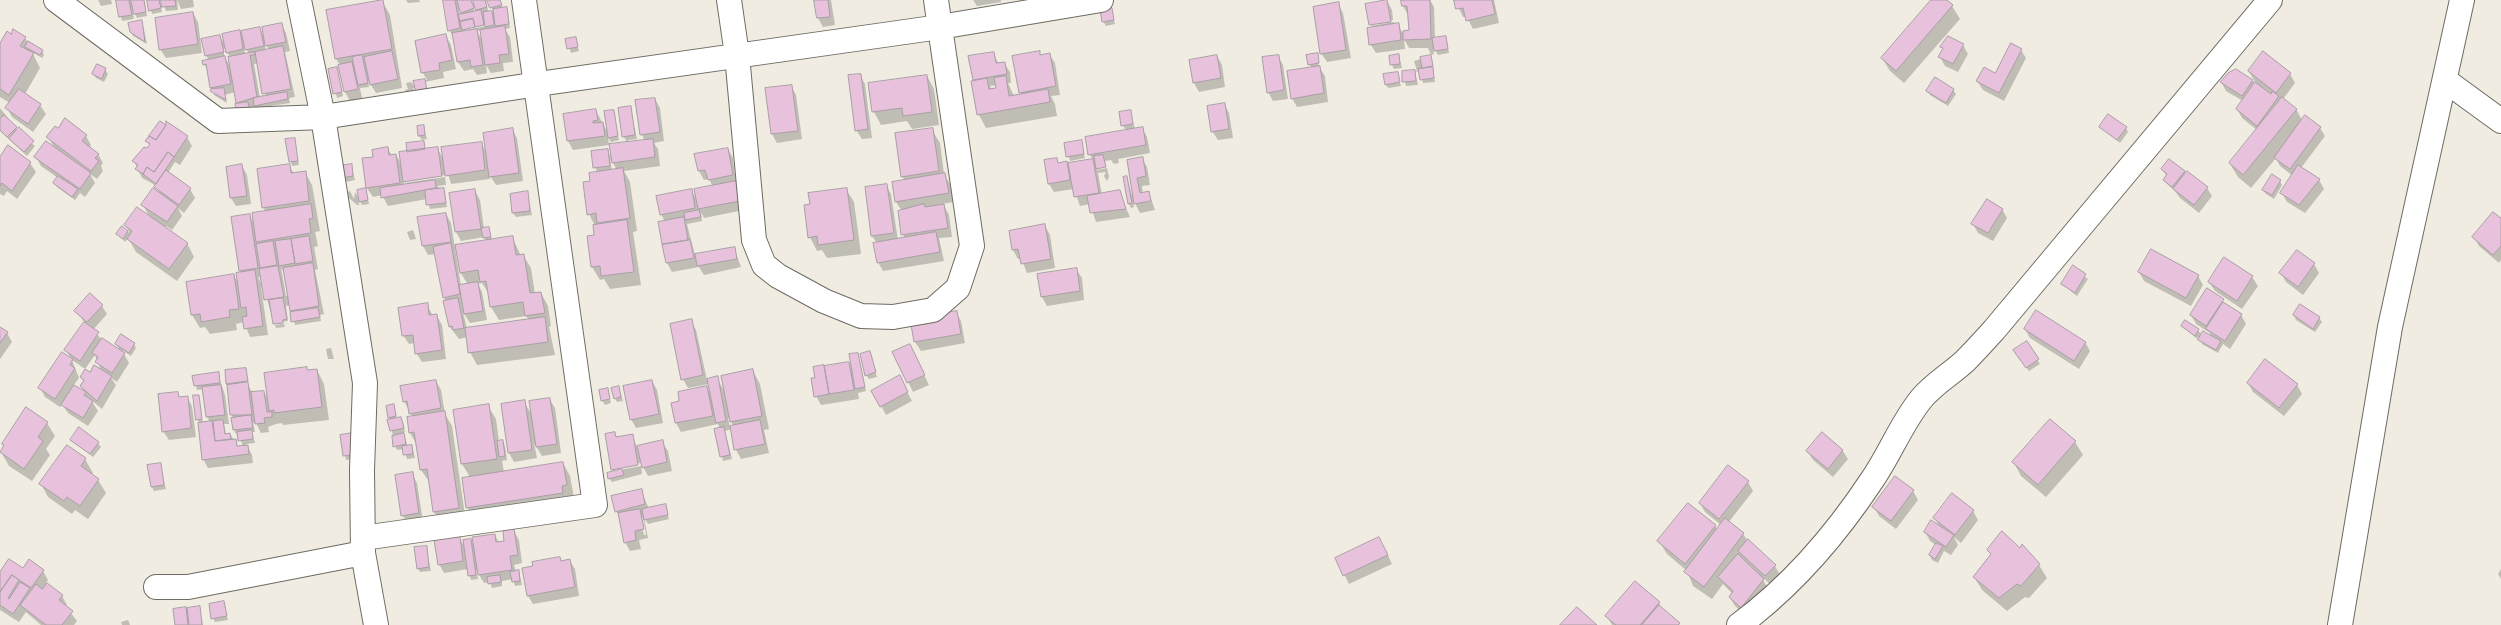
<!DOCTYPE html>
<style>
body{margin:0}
canvas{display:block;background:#f0ece1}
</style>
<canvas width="2501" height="625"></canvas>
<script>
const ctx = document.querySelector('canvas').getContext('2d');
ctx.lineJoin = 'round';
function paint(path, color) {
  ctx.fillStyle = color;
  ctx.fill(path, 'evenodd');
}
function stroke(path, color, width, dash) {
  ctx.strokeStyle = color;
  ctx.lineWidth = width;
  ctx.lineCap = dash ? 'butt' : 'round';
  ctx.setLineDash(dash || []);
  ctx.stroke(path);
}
const shadow = new Path2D(`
 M98,0H111L112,4L101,6Z
 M117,0H130L133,6L132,0H144L147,16L137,18L132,9L134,19L122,21Z
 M148,0H160L162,12L152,14Z
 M162,0H193L194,7L181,9L177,0L178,10L166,11Z
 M406,0H419L420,2L408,3Z
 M444,0H471L475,13L479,12L474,0H485L489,13L493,12L496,20L489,0H500L503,9L506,8L508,12L510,28L505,29L510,37L513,62L503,63L504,71L491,73L486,65L487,73L477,75L473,69L464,71L458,62L455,39L449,30ZM459,6H460L464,15L460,16ZM490,23V25L463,31V29ZM481,30L483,42L477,31Z
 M815,0H831L835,25L823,27L818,18Z
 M973,0H1001V2L977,6Z
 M1403,0H1430L1434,7L1435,39L1446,37L1449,53L1438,55L1433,47L1434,54L1431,55L1428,48H1409L1404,39L1405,49L1376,53L1371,45L1372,28L1367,5L1387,1L1392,10L1393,20L1371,24V26L1394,22V25L1398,24L1402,32L1410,31L1408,15L1403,6Z
 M1455,0H1494L1499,23L1473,29L1467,17H1463Z
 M1932,0H1945L1952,6L1960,19L1904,83L1890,71L1882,58Z
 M382,1L390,15L402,88L376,93L368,80L369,87L360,88L362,98L350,101L345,92L340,65L336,59Z
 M1338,4L1343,13L1351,58L1327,62L1321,53Z
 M1111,9L1115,24L1106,26L1103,21Z
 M193,13L198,22L202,53L166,58L160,49Z
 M141,21L143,25L147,44L133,36L131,32Z
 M281,24L286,33L290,51L285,52L295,97L289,98L290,103L250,109L239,105L235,92L225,95L227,103L214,95L209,72L204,64L209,61L206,55L220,37L225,45L239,32L244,40L260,28L264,37ZM264,41L269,50L266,51ZM244,44L249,54L245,55ZM224,48L230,57L231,68L224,56ZM259,63L266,97L260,98L254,64Z
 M11,35L25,38L28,43L42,50L44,55L42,58L32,52L40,68L25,94L40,105L46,114L33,132L12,117L7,108L10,103L0,97V45Z
 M446,36L451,45L456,69L443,72L444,78L425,82L429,95L415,82L427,80L423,73L416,42Z
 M575,38L579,51L571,53L567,40Z
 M1963,45L1968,54L1958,72L1945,66L1940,57L1944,50L1942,47Z
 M2021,50L2026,58L2004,101L1983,90L1977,81L1996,74Z
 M1039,52L1041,56L1049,54L1055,63L1060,95L1051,96L1055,104L1057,116L986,128L979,115L974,79L993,53L999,64L1004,63L1010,72L1011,83H1008L1014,96L1022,95L1020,92ZM997,85V89L992,90L990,86Z
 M2263,53L2290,74L2295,83L2283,99L2296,109L2302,120L2320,128L2325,136L2301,168L2319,180L2324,189L2305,213L2287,202L2282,193L2293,176L2280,166L2276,158L2251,188L2238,177L2230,164L2257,130L2242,118L2237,109L2243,101L2226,91L2221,82L2236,70L2256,83L2249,72Z
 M1317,54L1319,67L1325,76L1328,102L1297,107L1292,98L1312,68L1309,64Z
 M1217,56L1222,65L1225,87L1199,92L1194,83Z
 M1278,56L1283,65L1288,99L1273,101L1268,92Z
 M1399,56L1402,68L1394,69L1392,65Z
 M1431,56L1435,82L1423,83L1420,71L1415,72L1418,85L1406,86L1403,72L1417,71L1414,61Z
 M105,69L108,74L104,82L96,78L93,74Z
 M336,69L343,96L337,98L330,70Z
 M1397,74L1401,86L1388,88L1386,84Z
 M860,75L865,84L872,138L862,139L856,130Z
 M927,76L934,89L939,125L912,129L907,121L881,125L874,112L870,84Z
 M1935,79L1953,90L1956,94L1948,106L1930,95L1928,91Z
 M411,82L416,89L413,88L414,92L406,93L405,90L408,89L406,83Z
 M791,86L796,95L802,139L777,143L772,134L766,89Z
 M655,99L660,108L664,141L654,143L658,149L660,166L624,171L630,182L637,231L633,232L641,285L610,289L604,279L600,280L592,267L595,226L589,214L592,182L597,173L592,153L607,150L612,159L627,142L624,137L630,107L637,139L628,140L630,143L645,141L642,135ZM610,158L617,170L612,171Z
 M1224,104L1229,113L1233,138L1218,140L1212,131Z
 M0,108L18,131L35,146L27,156L0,131Z
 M596,111L608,133L613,111L619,140L611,142L608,137L609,145L573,150L568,141L565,115Z
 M1130,111L1135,129L1142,128L1147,137L1150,153L1118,159L1119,163L1114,164L1111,160L1105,161L1106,166L1097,167V170L1107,168L1109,177L1107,181L1104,176L1106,172L1098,173L1102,195L1119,192L1130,217L1096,222L1090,204L1080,206L1074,189L1054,192L1049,184L1057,159L1059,164L1067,165L1093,160L1090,155L1126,131L1123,125Z
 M423,126L427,139L422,140L419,136Z
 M2100,127L2126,128L2128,132L2120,143Z
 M512,129L517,138L523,181L496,185L489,174L490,179L451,184L448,174L444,173L445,175L406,180V183L445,177L446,185L437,186L445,193L447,207L430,209L427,199L388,206L382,195L373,197L367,188L374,158L388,149L392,156L396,155L403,167L409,152L423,142L426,150L437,148L444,160L481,143L487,154ZM403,178L407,185L404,186Z
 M932,130L940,143L944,174L950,184L953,202L943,204L949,215L952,237L939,238L944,261L883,271L878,262L877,243L872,236L886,185L891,194L898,240L905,239L903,234L902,211L896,202L905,181L902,176Z
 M86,136L91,145L89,148L98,154L103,163L101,166L103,171L97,179L90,174L95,183L85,197L80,193L75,200L57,187L55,183L58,178L41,166L36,157L55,149L48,137Z
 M187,137L192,146L180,165L175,162L168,173L190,189L195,198L184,213L178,208L182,216L172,230L166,226L164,228L187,243L194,257L177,281L136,252L128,238L125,242L118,234L122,228L130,233L125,225L150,218L143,205L160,195L157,186L142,178L134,161L147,150L150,146L147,141Z
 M294,139L299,165L292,166L287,140Z
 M1081,142L1085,158L1070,161L1065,144Z
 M8,147L30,163L36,172L17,199L7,191L4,196L0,194V159Z
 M728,149L733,158L736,184L741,191L744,210L704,218L701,212L702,221L687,224L695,255L734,248L741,267L704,275L699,267L672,272L667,263L659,223L665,222L661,214L691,190L697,200L713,187L709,179L704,180L699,171Z
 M1142,159L1147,167L1150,185L1142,186L1143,194L1149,193L1155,210L1140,213L1133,199L1134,207L1131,208L1129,204L1127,177L1132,196L1134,195L1128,161Z
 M289,165L294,174L305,172L312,185L320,231L315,232L318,246L314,247L318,269L315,270L324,314L320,315L321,321L295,325L290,305L286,306L288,321L274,323L263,286L261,287L268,335L250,337L244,322L236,324L237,330L210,334L205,327L200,328L192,315L234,276L239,284L249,215L255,225L266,212L263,207ZM281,267L285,274L288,296H286ZM258,277H261L262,285Z
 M351,165L355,180L345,182L342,178Z
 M242,166L247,175L251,204L236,206L231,198Z
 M2162,170L2184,172L2207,188L2212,196L2199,213L2180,198L2175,191L2167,184L2164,180L2167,176Z
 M2280,181L2282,185L2274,199L2266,194L2263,190Z
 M846,189L854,202L861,254L827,258L822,250L817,251L810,237Z
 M366,190L369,204L362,205L358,197L359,205H357L348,197L347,192L350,191L354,199L355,192L360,200Z
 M475,191L480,200L484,229L489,228L492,240L512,237L521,256L523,255L531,268L535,294L541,293L548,306L551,326L549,327L555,355L477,365L470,352L468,337L459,339L450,327L436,254L428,255L423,246L419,218L446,214L451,223L461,286L468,285L459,270L486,241L484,237L461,241L456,232L451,194ZM482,283L489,294L491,307L499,320L526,316L529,320L467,329L463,312L470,323L487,320L482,292L478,284Z
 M527,193L532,215L516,217L513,213Z
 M2002,209L2007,218L1993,241L1978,233L1973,224Z
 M2501,220V260L2499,263L2479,246L2474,237Z
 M1045,226L1050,235L1055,268L1027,273L1021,258L1018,259L1013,250Z
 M413,230L416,239L410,240L407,232Z
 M2314,264L2319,273L2303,295L2286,282L2281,273Z
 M2073,267L2088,279L2077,296L2062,284Z
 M1076,269L1082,278L1084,300L1047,306L1042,297Z
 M2139,272L2198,276L2203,285L2191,306L2144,281Z
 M2252,277L2258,286L2242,309L2215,291L2209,282Z
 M2207,290L2241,315L2246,324L2230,349L2223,344L2218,353L2202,344L2200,340L2212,338L2210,333L2196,324L2191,315Z
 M427,305L433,316H437L442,325L446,359L422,362L417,354L415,343L409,344L403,335Z
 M102,306L107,314L93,330L102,340L121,352L116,344H134L136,348L131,356L122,350L129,363L117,382L111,378L116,385L102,409L91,400L98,411L88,426L68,413L62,404L60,407L45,397L40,388L71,359L66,350L85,323L76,311ZM95,355L101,371L81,377L84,383L82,386L86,394L73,386L79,378L72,360L85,369Z
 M956,312L961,321L965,343L921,351L915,342L912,320Z
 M2294,315L2319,318L2322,322L2315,332L2296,320Z
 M691,321L696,330L707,380L717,378L724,391L753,371L760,384L769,429L764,430L769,453L741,459L736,450L732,429L725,431L732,459L723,461L716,430L720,429L718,424L681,432L676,423L672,404L681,402L706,387L711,395L709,384L688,388L683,379ZM728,418H729L734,427H730Z
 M289,323L284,324L285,327L276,328L275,325Z
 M2183,326L2198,330L2201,334L2197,339Z
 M0,328L7,333L12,342L0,359Z
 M2025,329L2085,342L2090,351L2079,369L2030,338Z
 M2026,343L2040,364L2029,371L2017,355Z
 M331,348L334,359H328L326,349Z
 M894,353L914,354L929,385L913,392Z
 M857,354L866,391L858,393L859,399L821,405L816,396L849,363L852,369Z
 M871,357L877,377L869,379L866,375Z
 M306,368L308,371L317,370L324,384L329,420L283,425L282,423L276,424L268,427L269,432L261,433L256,423H253L255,432H252L255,443L246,444L252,455L253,463L208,468L203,459L200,424L198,420V396L203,423L210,422L207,417L204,389L197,390L194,377L218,374L225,395L229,424H224L226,435L230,434L239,447H243L239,434H236L234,430L228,383L245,369L248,385L252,392H264L269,401Z
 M899,377L912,401L886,415L873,391Z
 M436,381L441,390L445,414L452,426L466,522L442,525L434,512L430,483L421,470L417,445L410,433L413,418L404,401Z
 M652,381L657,390L663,423L636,428L631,419Z
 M2248,383L2297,385L2302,394L2284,416L2253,392Z
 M619,388L623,401L617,402L615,398Z
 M607,389L611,403L605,405L602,400Z
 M177,393L180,398L187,397L192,406L196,437L169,440L163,431Z
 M550,400L555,408L561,453L542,456L534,443L537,458L514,462L509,453L524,402L532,415Z
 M393,406L397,419L401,418L403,422L405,432H403L408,447L411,446L413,450L415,458L407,459L404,449L397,450L395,446L389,417Z
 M488,406L496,419L499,442H503L505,446L507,460L502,461L504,472L563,463L570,476L574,498L475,521L467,507L470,477L462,464Z
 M47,423L55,436L46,449L50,455L32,481L9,466L1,452L5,446L3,444Z
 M614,433L617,438L632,435L637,447L662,442L668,451L672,471L648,476L642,465L644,462L614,469V471L641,466L642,474L612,482L609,478L614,472L606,435Z
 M342,436L357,458L346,460Z
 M72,440L98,443L101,447L93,457Z
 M2075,442L2083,455L2046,497L2021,476L2014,463Z
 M67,446L85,459L93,473L91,475L98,480L106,493L88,519L75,510L72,514L48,497L41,484Z
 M1842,450L1848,459L1833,477L1813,460L1808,452Z
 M160,464L166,489L154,491L152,487Z
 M412,474L417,483L423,522L408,524L403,516Z
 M1748,482L1753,491L1728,523L1743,534L1748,541L1775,566L1780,575L1770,584L1761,576L1768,589L1746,616L1735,606L1730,598L1733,594L1723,584L1712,599L1693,586L1687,571L1667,554L1659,541L1715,526L1718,530L1721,525L1705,512L1700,503Z
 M641,490L649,509L665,506L669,519L648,524L644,518L648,538L639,540L641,549L630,551L625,542L621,519L616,511ZM640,518H643L646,535H644Z
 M1913,491L1918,500L1896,529L1879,516L1874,507Z
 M1973,511L1978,520L1961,543L1954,537L1958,545L1951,555L1944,551L1938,563L1932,560L1930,556L1936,545L1930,541L1925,532L1940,528L1935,518Z
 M514,531L519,540L522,563L514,565L516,572L520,576L522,585L515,586L513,579L502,581V586L492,588L490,582L484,583L476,570L478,579L471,580L468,569L444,573L439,564L459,537L465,548L471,540L475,547L495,535L499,543L506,542Z
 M426,547L431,571L420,572L418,568Z
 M1384,547L1392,564L1349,584L1336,558Z
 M1988,550L2039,565L2047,578L2029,598L2025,597L2007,611L1982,590L1974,577L1992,556Z
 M560,558L562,562L570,561L575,569L579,596L533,604L528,596Z
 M2501,569V579L2498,574Z
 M23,570L43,571L48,580L46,583L62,596L67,605L66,607L77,621L74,625H41L26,612L19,622L0,610V575Z
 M223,603L228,620L215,622L213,618Z
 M1659,603L1662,610L1680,625H1612L1607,616Z
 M199,607L203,625H177L175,610Z
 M128,620L130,625H122L121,622Z`);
const building = new Path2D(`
 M116,0H129L132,15L119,17Z
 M131,0H144L146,12L134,14Z
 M147,0H159L161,8L149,11Z
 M161,0H175L176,6L162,7Z
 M383,0L392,49L335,59L326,10Z
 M443,0H455L460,28L448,31Z
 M457,0H471L474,8L461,13Z
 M473,0H485L487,7L476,10Z
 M487,0H500L502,5L490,8Z
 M814,0H828L830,17L817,18Z
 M1387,0L1391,22L1369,25L1365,4Z
 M1401,0H1430L1431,39L1403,40V31L1409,30L1407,6H1402Z
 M1454,0H1492L1495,14L1466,21L1463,8L1456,9Z
 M1931,0H1947L1953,5L1896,71L1881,58Z
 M1339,2L1346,50L1320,54L1313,7Z
 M507,7L509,24L495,26L493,9Z
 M1112,8L1114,20L1102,22L1100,10Z
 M481,10L484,25L475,27L473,18L460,21L458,15Z
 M492,11L494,25L485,27L483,12Z
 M193,12L198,44L159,50L155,18Z
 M473,19L475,27L462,30L460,22Z
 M142,20L145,42L130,32L128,23Z
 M282,23L286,42L265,46L262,27Z
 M1399,23L1401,40L1369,45L1367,28Z
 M505,26L509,54L499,55L500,63L485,65L480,30Z
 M260,27L264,46L245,50L241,31Z
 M13,29L26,37L20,46L34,53L9,95L0,89V43L7,31L11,34Z
 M477,29L483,65L471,67L470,60L457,62L452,33Z
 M240,30L243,49L226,53L222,34Z
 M446,34L452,60L439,63L440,70L421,73L415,41Z
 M220,35L224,52L205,56L201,39Z
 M1446,36L1448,49L1434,51L1432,38Z
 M1948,36L1964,44L1953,64L1938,57L1943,48L1940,47Z
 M576,37L578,47L567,49L565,39Z
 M28,41L43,50L40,55L25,47Z
 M2011,43L2022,49L1999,93L1976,81L1984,67L1995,73Z
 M283,46L291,89L262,94L255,52Z
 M392,51L398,79L370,85L364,57Z
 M1040,51V55L1050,53L1056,86L1019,93L1012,56Z
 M2263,51L2291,73L2276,93L2248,71Z
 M254,52L255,55H250L257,97L236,103L228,57Z
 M994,52L996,63L1005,62L1007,74L973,80L968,56Z
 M1318,53L1319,63L1308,65L1306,55Z
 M1399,54L1400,64L1390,65L1389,56Z
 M362,55L368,83L358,85L352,57Z
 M1217,55L1221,78L1193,83L1189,60Z
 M1279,55L1284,90L1267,93L1262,57Z
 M1431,55L1433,66L1422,68L1420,57Z
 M225,56L231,84L210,88L206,64L203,65L202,61Z
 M352,62L358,89L344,92L338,65Z
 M97,64L106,68L102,79L92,74Z
 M1320,66L1324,93L1291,99L1287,71Z
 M337,67L342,92L333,94L328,69Z
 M1433,67L1434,78L1420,80L1418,69Z
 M2236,69L2253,80L2242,96L2220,82L2228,73Z
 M1415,70L1416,81L1402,82V71Z
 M1398,72L1400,82L1385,85L1383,74Z
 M861,74L868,129L855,131L848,75Z
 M927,75L932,112L903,116L902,108L872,112L868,83Z
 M1006,76L1009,96L1048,89L1050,102L977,115L971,81L987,78L989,89L996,88L994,78Z
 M1935,77L1954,89L1946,103L1926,91Z
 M425,79L427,91L416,93L413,81Z
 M2255,82L2271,94L2272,91L2279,96L2257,126L2236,109Z
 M792,85L798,131L771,134L765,88Z
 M224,88L226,100L210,91L211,89Z
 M19,89L41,104L28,124L5,108Z
 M287,92L288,99L254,106L253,98Z
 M2282,97L2297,109L2243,175L2229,163Z
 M655,98L660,132L640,135L635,100Z
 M248,102L249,108L236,111L235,104Z
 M1225,103L1229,129L1211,132L1207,106Z
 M631,106L635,135L622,137L618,108Z
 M596,109L598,120L593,121V123L603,122L605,136L567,141L563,114Z
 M614,110L618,136L608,138L604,111Z
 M1131,110L1133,124L1121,126L1119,112Z
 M2108,114L2127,127L2117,140L2099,127Z
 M4,115L17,127L7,137L0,130V119Z
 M2305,115L2321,127L2290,169L2274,158Z
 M65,118L87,135L82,141L99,154L95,158L99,161L91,171L46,137L55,126L58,128Z
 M160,121L166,125L156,140L149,136Z
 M166,121L188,136L174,157L168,152L154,172L147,167L143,174L135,169L138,165L132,161L144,147L147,148L150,144L145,141L149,136L156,140L166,125Z
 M424,125L425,135L418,136L417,126Z
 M19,127L34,141L24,152L9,139Z
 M1143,127L1146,145L1088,155L1085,137Z
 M513,128L519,173L489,177L483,133Z
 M933,128L939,171L901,177L895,133Z
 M295,138L298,161L289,162L285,139Z
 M653,139L655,157L612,163L609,144Z
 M1082,140L1084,154L1066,157L1064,143Z
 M46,141L91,173L80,189L34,157Z
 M424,141L425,149L407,152L406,143Z
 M482,142L485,170L445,176L441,147Z
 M8,145L31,162L12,191L2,183L0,186V157Z
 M388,147L389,155L396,154L400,183L366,188L362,158L373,157L372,150Z
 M438,147L442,176L403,182L399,152Z
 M728,148L733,175L708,180L705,170L698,171L694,154Z
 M608,149L610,166L593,168L591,151Z
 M168,152L174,157L156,184L143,174L147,167L154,172Z
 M1103,155L1106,167L1096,169L1094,156Z
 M1143,157L1146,176L1137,178L1140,193L1149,191L1151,201L1134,204L1127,160Z
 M1057,158L1058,163L1067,161L1070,180L1048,184L1044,160Z
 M1093,159L1099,193L1074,197L1068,163Z
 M2169,159L2185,171L2172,187L2163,180L2167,174L2161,169Z
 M242,164L247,196L230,198L226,167Z
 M290,164L291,173L306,171L309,201L262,208L257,169Z
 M352,164L353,176L341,178L339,166Z
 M2298,165L2320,179L2299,205L2280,193Z
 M623,168L630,218L597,223L596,213L587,215L583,182L590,181L589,173Z
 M166,170L191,188L179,205L154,187Z
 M2187,171L2208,187L2194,205L2173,189Z
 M945,173L949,193L895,202L892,182Z
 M2272,174L2281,180L2272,195L2262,190Z
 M58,176L78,189L72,197L53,183Z
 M1127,176L1132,203L1128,204L1123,177Z
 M435,180L436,188L381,198L380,188Z
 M736,181L740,201L698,209L694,189Z
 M887,184L894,233L871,236L865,187Z
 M153,188L178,206L167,222L141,205Z
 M366,188L368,200L359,202L357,190Z
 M444,188L446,203L426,205L425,190Z
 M847,188L854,240L818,245L817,236L808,238L804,205L810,204L808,193Z
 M475,189L481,229L455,232L449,193Z
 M692,189L695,208L660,215L656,196Z
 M1120,190L1126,209L1090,213L1087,196Z
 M528,191L530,211L512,213L510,194Z
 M1987,199L2003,209L1988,233L1971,224Z
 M311,204L313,218L309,219L311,233L256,242L252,213Z
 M924,204L925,207L944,204L948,228L901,235L898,211Z
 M137,207L188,243L169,269L127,239L132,231L124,225Z
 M699,210L701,217L685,220L684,213Z
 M2493,212L2501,218V246L2493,255L2472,237Z
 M446,213L451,242L422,246L417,217Z
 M250,214L258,268L239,271L231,217Z
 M684,217L688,240L662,244L658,222Z
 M627,220L634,272L601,276L600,266L591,267L587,236L594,235L593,225Z
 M1045,224L1051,259L1021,264L1018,249L1012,250L1009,231Z
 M122,226L128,231L123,239L116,234Z
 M489,227L491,237L483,238L481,228Z
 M936,232L940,252L877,263L873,243Z
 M309,236L313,261L295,264L291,239Z
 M513,236L516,255L524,254L530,293L541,292L545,313L525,316L523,302L490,307L486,281L480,282L478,270L460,273L455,245Z
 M291,239L295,263L279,266L275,241Z
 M690,240L694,258L666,263L662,245Z
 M273,241L277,265L260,268L256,244Z
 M451,243L460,294L443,298L433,247Z
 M735,247L737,259L697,266L695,254Z
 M2151,249L2199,275L2186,298L2138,272Z
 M2297,250L2315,263L2298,287L2279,273Z
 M2224,257L2253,276L2237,301L2208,282Z
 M313,263L319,306L290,311L283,268Z
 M2073,265L2086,274L2075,293L2061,284Z
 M278,266L284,297L264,300L259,269Z
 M1077,268L1080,291L1041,297L1037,274Z
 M255,270L263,326L244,329L242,317L247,316L246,307L241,308L236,273Z
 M234,274L239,309L229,310L230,317L201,322L200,314L191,315L186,282Z
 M478,282L483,311L464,314L459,285Z
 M2207,288L2224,299L2206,326L2190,315Z
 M90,293L103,305L87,322L74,311Z
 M283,298L287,319L283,320V323L273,324L269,300Z
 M458,298L464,328L453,330L452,326L449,327L443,301Z
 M2223,302L2242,314L2225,341L2206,329Z
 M428,303L429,315L437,314L442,350L415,354L413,335L402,336L398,308Z
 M2300,304L2320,317L2313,329L2293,315Z
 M318,308L320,317L291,322L290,312Z
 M2036,310L2086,342L2074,361L2024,329Z
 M957,311L961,334L914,342L910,319Z
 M545,317L548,342L468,353L465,328Z
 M692,319L703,375L681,380L670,324Z
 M2185,320L2199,329L2195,336L2181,326Z
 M84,322L99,332L80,361L64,350Z
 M0,327L8,332L0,343Z
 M2203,331L2221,341L2216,350L2198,340Z
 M121,334L135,343L129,353L115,344Z
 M102,338L125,353L112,373L95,362L98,357L92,353Z
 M2027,341L2039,359L2026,368L2013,350Z
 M910,344L925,375L907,383L892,352Z
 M870,351L876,372L865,376L860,354Z
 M62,352L73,359L70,365L75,368L55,399L38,388Z
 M858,353L865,387L855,389L849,354Z
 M2265,359L2298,384L2279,408L2247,383Z
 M849,362L854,390L829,394L824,366Z
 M94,365L112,376L97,401L80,386L84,380L80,377L85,369L90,372Z
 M824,365L829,394L814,397L811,378H815L813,367Z
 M307,367V370L317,369L322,407L274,413V410L269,411L264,373Z
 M246,368L248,381L226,384L225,370Z
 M753,369L762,416L730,422L721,376Z
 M219,372L220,383L194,386L192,376Z
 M900,375L908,392L880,407L871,391Z
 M718,376L726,421L716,423L707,379Z
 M436,380L441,408L409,414L407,401L403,402L400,386Z
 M652,380L659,414L630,420L623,386Z
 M248,382L252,415H230L227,385Z
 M74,385L86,392L84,395L93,401L83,418L61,405Z
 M221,385L225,415L206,417L202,387Z
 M619,386L621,397L614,399L611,388Z
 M707,386L713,416L675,423L671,403L679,401L678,392Z
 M608,388L610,399L601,401L599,390Z
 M264,391L267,412H272V417L264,418L265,423L255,424L251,392Z
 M178,392L179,397L188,396L191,428L162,432L158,394Z
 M193,395H199L202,419L196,420Z
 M550,398L557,444L536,447L529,401Z
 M525,400L532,450L508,453L501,404Z
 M394,404L396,416L388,418L386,406Z
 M489,404L497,459L461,464L453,410Z
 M26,407L48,422L38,437L43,441L24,469L0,452L4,445L2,444Z
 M445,411L459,508L433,512L427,469L420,470L414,432L409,433L407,417Z
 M251,415L253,428L233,430L231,418Z
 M401,417L404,428L390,431L387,420Z
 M2050,419L2076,441L2038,485L2012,462Z
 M223,420L225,434L230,433L231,439L215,441L213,421Z
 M760,420L765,444L734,450L730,426Z
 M212,421L215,441L236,439L237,446L248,445L249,454L202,460L198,423Z
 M79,427L99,442L90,454L70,440Z
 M724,427L730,455L720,457L714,429Z
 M252,430L253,439L238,441L237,432Z
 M615,432L616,437L633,434L638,465L611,470L605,434Z
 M1822,432L1843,450L1828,469L1806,451Z
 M353,433L356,455L343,456L340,435Z
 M404,433L406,444L393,447L392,436Z
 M503,440L505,456L499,457L497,441Z
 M663,440L667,462L642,468L637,446Z
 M67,445L86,458L81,466L99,479L80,506L67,497L64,501L39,484Z
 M412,445L413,454L403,455L402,446Z
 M563,462L567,485L562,486L563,493L466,508L462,478Z
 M161,463L164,485L151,487L147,465Z
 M1728,465L1749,481L1719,519L1699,503Z
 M622,469L624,475L608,479L607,473Z
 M413,472L419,513L401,516L395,475Z
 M1895,476L1914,490L1891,521L1872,507Z
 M642,489L645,504L615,512L611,496Z
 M1952,493L1974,510L1955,535L1933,518Z
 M1688,503L1716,525L1685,564L1657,541Z
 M666,504L668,515L644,520L642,509Z
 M640,509L644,529L635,531L636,540L624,543L618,513Z
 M1725,518L1744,533L1704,587L1684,572Z
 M1931,520L1954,535L1946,547L1924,532Z
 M514,529L518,555L510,556L512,570L478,575L472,537L495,534L496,542L504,541L503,531Z
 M2002,531L2020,548L2022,544L2040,564L2021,586L2017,584L1999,598L1973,577L1991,554L1987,550Z
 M460,536L463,561L438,565L434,540Z
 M1379,537L1388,555L1343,576L1335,558Z
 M471,539L476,575L468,576L463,540Z
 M1748,539L1776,565L1765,576L1738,551Z
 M1936,543L1943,546L1935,559L1929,555Z
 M427,546L429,567L417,569L414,547Z
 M1738,554L1764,579L1741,608L1729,597L1733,591L1718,577Z
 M560,557L561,561L570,559L575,587L527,596L522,568L533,566L532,562Z
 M9,559L23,568L29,559L44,570L31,588L12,575L0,592V572Z
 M519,570L520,581L512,582L510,572Z
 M12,575L19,580L8,598L9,599L20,582L30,588L13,614L0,605V592Z
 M500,575L501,582L488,584L487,577Z
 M1635,581L1660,602L1640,625H1616L1605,616Z
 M47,583L63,595L59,600L73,611L62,625H46L20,605L36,584L42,589Z
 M224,601L227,616L211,619L209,604Z
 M1659,605L1680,623L1678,625H1642Z
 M200,606L202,625H189L187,608Z
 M186,607L188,625H175L173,609Z
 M1577,607L1597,625H1560Z`);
const minor = new Path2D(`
 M56,0L218,121L323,117L538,84L940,27L1101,0
 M729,0L737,55L754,240L764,265L778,276L824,301L861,316L893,317L933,310L958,288L972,246L936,0
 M2446,81L2501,121
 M363,538L595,505L524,0
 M363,553L376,625
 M156,587H188L363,553L362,470L365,383L323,117L299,0
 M1739,625C1793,585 1835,536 1872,480C1890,454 1902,422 1922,398C1935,383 1951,374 1965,361C1975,351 1984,341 1994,330L2270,0
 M2340,625L2390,327L2462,0`);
paint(shadow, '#0003');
paint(building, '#e8c1dc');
stroke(building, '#a99fa6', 1);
stroke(minor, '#6e6c62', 26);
stroke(minor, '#fff', 24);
</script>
